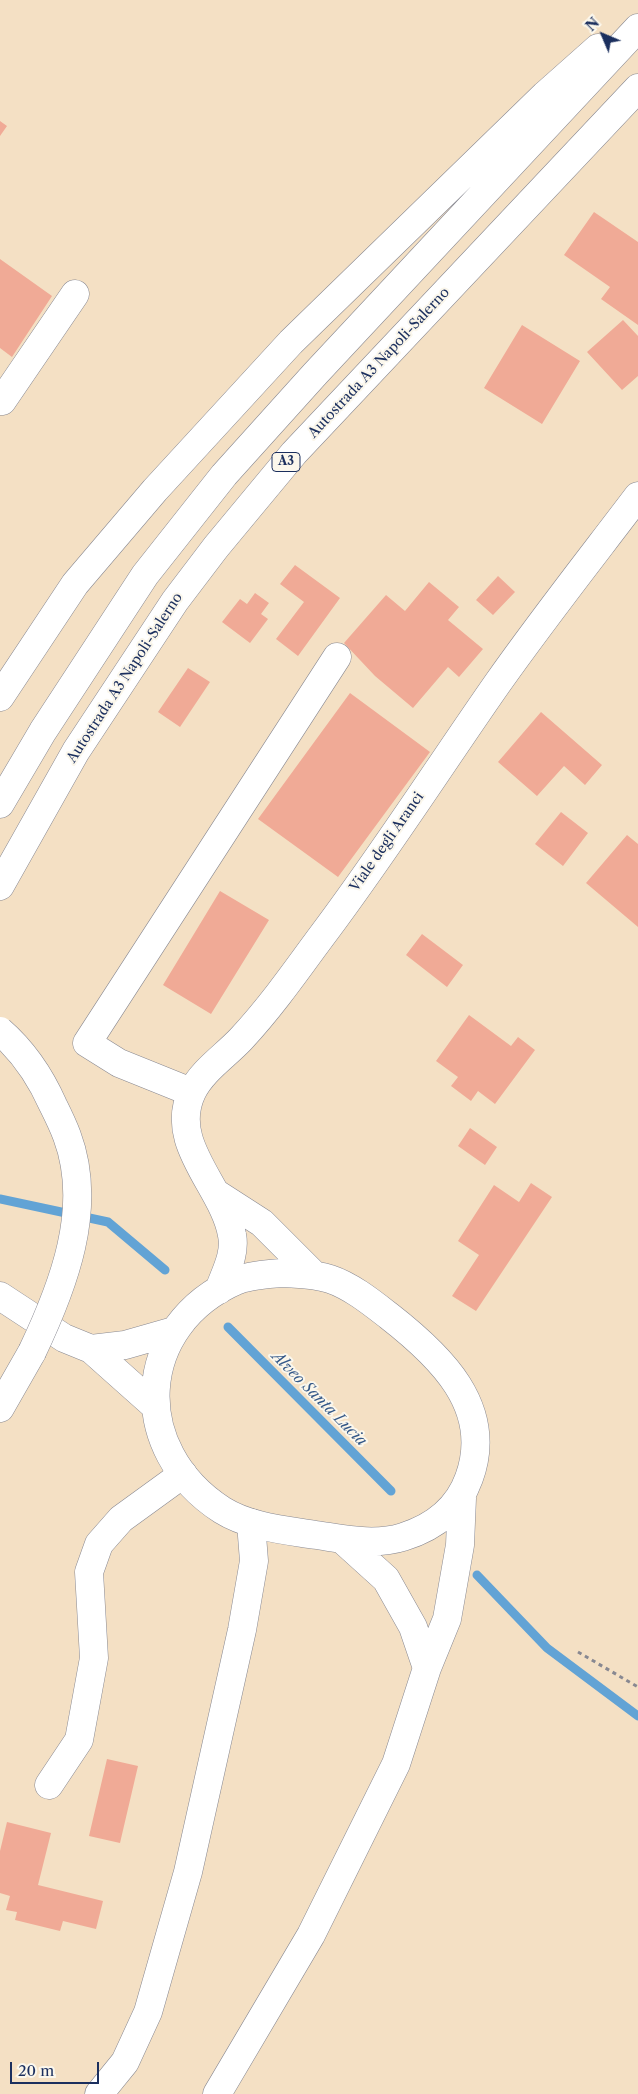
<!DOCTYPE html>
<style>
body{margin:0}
#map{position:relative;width:638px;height:2094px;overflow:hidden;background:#f4e0c4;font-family:"Libre Caslon Text",serif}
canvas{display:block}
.north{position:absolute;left:578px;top:10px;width:50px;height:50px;-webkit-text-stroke:4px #fbf7ec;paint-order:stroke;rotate:315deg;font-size:14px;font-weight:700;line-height:20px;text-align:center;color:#1b2f5e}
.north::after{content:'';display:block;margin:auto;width:18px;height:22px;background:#1b2f5e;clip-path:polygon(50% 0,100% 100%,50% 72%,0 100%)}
.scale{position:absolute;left:10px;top:2062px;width:89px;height:22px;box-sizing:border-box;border:2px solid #1b2f5e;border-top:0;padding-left:6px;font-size:15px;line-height:18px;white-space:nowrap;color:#1b2f5e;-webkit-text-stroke:4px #fbf7ec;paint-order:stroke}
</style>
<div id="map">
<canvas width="638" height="2094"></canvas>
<div class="north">N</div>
<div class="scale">20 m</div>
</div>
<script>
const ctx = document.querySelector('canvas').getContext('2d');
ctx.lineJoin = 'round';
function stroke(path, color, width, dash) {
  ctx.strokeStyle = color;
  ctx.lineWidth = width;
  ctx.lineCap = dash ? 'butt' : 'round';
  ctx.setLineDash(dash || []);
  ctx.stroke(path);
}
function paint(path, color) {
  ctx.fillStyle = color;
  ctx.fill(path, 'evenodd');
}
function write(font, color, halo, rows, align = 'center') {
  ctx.font = font + ' "Libre Caslon Text",serif';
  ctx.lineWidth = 4;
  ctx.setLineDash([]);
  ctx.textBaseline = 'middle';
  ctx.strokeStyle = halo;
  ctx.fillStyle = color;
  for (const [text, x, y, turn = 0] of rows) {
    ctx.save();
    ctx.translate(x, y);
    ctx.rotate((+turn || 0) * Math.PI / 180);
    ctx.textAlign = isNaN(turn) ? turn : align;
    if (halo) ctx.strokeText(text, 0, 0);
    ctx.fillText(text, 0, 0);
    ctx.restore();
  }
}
const stream = new Path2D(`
 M0,1199L108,1222L165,1270
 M228,1327L391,1491
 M477,1575L547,1648L638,1716`);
const building = new Path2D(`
 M0,121L7,126L0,136Z
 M594,212L638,242V325L601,299L610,287L564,255Z
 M0,259L52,296L12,357L0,348Z
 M623,320L638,336V376L622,390L587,352Z
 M522,325L580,361L542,424L484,388Z
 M295,565L340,598L298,656L276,639L304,602L280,584Z
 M498,576L515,592L493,615L476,600Z
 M429,582L459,607L448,620L483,649L459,677L448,667L413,708L375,676L344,643L386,595L405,611Z
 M255,593L269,603L261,614L268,619L250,643L222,622L240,599L247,604Z
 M188,668L210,682L180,727L158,712Z
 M350,693L430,752L338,877L258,819Z
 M541,712L602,765L585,785L564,766L537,796L498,762Z
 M561,812L588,833L563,866L535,844Z
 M627,835L638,844V927L586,883Z
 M220,891L269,920L211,1014L163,985Z
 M422,934L463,965L447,987L406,955Z
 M469,1015L511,1046L518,1037L535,1050L495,1104L478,1091L471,1101L451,1086L458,1077L436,1061Z
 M470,1128L497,1147L485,1165L458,1146Z
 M531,1183L552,1197L476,1311L452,1296L479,1255L458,1241L494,1185L519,1202Z
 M107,1759L138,1766L120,1843L89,1836Z
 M7,1822L51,1833L38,1885L103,1901L96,1929L63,1921L60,1931L15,1920L17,1912L6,1910L10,1896L0,1893V1851Z`);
const path = new Path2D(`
 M578,1652L638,1687`);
const minor = new Path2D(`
 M2,401L75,294
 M191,1092L119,1063L87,1043L337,657
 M49,1785L79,1740L94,1658L89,1572L99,1544L121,1519L183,1474`);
const major = new Path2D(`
 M217,1194L262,1223L314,1275
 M284,1273C299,1274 315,1274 330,1279C351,1286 371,1302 389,1316C439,1355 495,1407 469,1478C458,1509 435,1527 403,1537C374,1546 344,1539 316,1535C285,1530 249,1527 222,1510C129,1450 133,1325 238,1280C252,1275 269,1274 284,1273Z
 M219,1290C225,1273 236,1254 232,1235C224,1187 167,1144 192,1092C202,1071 225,1056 241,1039C269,1009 294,974 318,941C381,858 437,770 497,684C542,620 591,558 638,496
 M0,1296L64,1338L91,1349L155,1406
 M91,1349L125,1345L174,1331
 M344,1541L386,1579L413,1627L427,1668
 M217,2094L311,1935L396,1764L427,1668L447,1619L460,1545L462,1498`);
const highway = new Path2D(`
 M0,697L75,584L155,490L291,342L545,95L598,48
 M0,804L43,731L145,575L224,475L315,374L638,28
 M0,886L76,751L175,601L216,547L294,453L638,88
 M0,1408L32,1352
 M99,2094L125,2062L148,2012L188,1872L242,1630L254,1561L251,1523`);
const highwayBridge = new Path2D(`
 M0,1031C23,1051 41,1078 53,1105C58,1115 63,1125 67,1136C94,1208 63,1287 32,1352`);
const shields = [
 [286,462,28]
];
const shieldNames = [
 ["A3",286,462]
];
const streetNames = [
 ["Autostrada A3 Napoli-Salerno",379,363,-47],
 ["Autostrada A3 Napoli-Salerno",125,678,-57],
 ["Viale degli Aranci",387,842,-55]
];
const waterNames = [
 ["Alveo Santa Lucia",319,1399,45]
];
stroke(stream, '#62a3d5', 9);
paint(building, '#f0aa96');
stroke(minor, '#888891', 29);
stroke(major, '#888891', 29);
stroke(highway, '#888891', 29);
stroke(path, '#888891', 3, [4, 4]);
stroke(minor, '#fff', 28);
stroke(major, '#fff', 28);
stroke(highway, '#fff', 28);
stroke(highwayBridge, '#888891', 29, []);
stroke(highwayBridge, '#fff', 28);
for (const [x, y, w] of shields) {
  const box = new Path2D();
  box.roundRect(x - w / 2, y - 9.5, w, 19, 4);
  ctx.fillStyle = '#fbf7ec';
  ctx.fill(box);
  stroke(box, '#1b2f5e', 1);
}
write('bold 12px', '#1b2f5e', null, shieldNames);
write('14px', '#1b2f5e', '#fbf7ec', streetNames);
write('italic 15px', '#345888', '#fbf7ec', waterNames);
</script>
